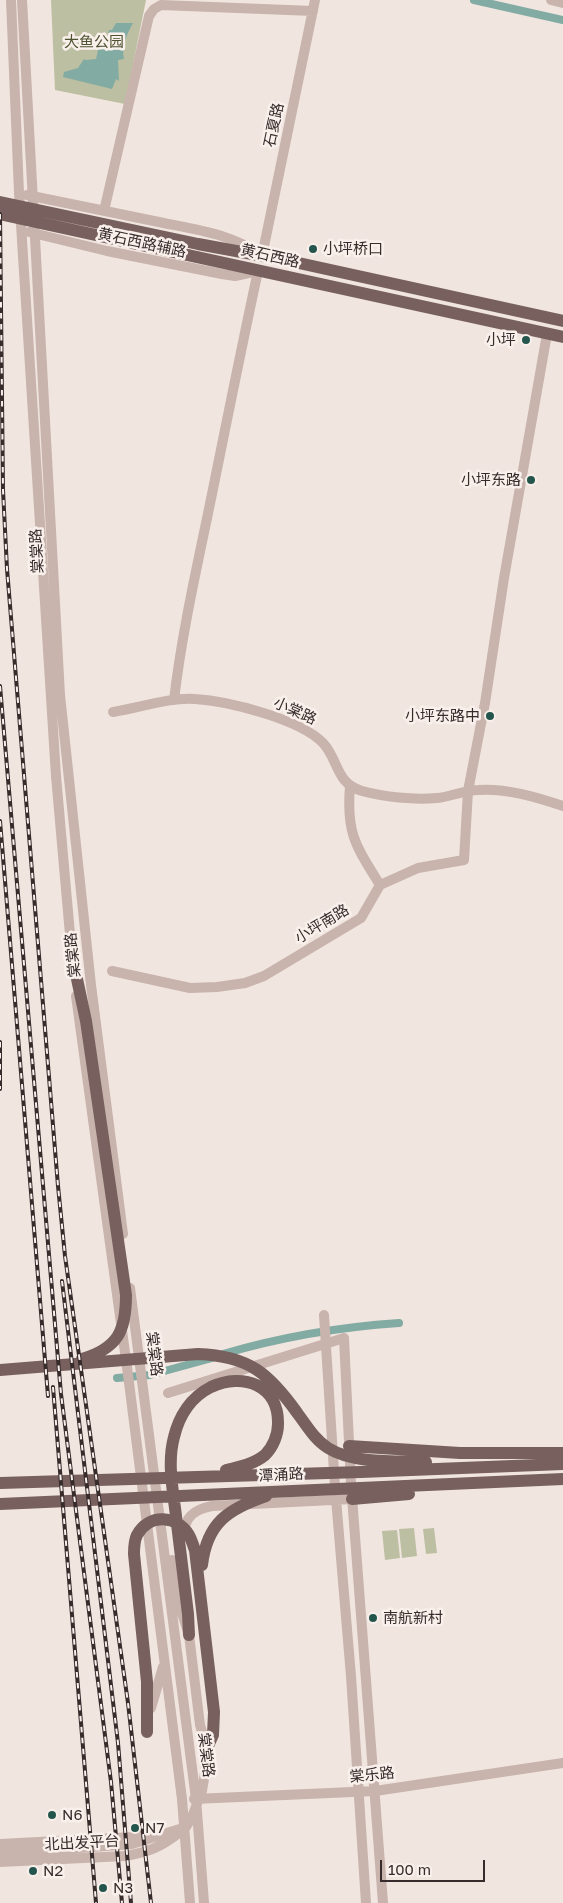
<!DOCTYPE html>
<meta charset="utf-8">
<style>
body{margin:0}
#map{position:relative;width:563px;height:1903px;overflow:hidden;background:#f1e5e0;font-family:"Golos Text",sans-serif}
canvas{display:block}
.scale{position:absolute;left:380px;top:1860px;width:105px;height:22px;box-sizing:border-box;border:2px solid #372c2b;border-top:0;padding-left:6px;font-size:15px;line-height:18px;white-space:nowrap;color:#372c2b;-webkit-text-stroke:4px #f9f0ec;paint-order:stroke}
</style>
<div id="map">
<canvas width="563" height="1903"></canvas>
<div class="scale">100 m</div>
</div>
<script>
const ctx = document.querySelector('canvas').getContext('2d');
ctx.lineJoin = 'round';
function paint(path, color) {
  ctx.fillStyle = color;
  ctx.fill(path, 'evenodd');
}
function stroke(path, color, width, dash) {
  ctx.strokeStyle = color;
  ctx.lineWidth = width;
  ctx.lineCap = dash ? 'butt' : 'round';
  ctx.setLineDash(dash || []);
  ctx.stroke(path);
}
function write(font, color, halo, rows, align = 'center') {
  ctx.font = font + ' "Golos Text","Noto Sans SC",sans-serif';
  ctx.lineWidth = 5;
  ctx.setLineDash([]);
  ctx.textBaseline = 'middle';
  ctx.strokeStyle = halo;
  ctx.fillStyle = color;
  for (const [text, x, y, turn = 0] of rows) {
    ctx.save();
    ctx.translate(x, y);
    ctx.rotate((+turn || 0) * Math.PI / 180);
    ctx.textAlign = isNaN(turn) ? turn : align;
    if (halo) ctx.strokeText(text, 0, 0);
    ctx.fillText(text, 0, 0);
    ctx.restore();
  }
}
const green = new Path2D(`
 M51,0H146L125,104L55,90Z
 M414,1528L417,1556L402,1558L399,1529Z
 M434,1528L437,1553L426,1554L423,1529Z
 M397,1530L400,1558L385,1560L382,1531Z`);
const water = new Path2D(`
 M116,23H133C127,34 121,47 124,59L118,60L119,81L116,79L112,89L63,77L64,72L78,68L84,59L86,60L96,59L98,50L88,48L107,39L109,30H112Z`);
const canal = new Path2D(`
 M474,0L563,20
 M223,1354C281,1337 339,1327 399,1323
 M117,1378L150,1375L212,1358`);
const minor = new Path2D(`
 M11,0L19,193L56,776L72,957
 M22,0L60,695L91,985L123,1234
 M551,0L563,3
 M27,195C69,204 112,212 154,221C191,229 232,233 262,256L315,0
 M104,211L149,16L154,9L161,5L313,11
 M29,232L107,251L222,274L235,276L258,271C242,345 227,420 212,494C198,563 182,631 174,700
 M113,712C138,708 171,697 195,699C228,701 300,719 323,743C339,760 335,783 362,791C384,797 413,800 437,798C451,797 464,790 478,790C506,788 536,797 563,806
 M350,786C346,834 356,846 380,885
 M112,971L190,988L217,987L245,983L264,976L361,918L380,885L418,868L464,860L468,791L485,703L504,578L547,334
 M76,996L127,1367L182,1799L190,1903
 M130,1288L196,1799L204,1903
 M324,1315L335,1487L351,1676L366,1903
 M168,1393L344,1338L351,1484L383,1903
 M184,1533C185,1516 196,1509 212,1506L352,1499
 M151,1708L163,1667
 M194,1799L375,1791L563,1763
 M0,1844L133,1837L144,1835
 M0,1854L132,1844L186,1827L192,1817L202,1791L205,1773L207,1748L200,1725L189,1635L178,1601L172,1560
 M0,1862L125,1856C149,1852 161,1847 180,1832`);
const major = new Path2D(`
 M0,202L198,244L285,260L563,321
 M0,214L563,337
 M71,951L86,1021L126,1295C126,1331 118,1348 82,1359
 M0,1370L198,1354C249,1356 269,1373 298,1414C307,1426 315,1440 328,1448C353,1464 397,1461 426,1462
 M349,1446L460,1453H563
 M0,1483L361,1472L563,1464
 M352,1499L409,1494
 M0,1504L563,1479
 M202,1565C207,1523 228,1509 266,1496
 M189,1635L188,1614C184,1582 180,1549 176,1516C173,1490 167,1463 174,1437C179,1416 191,1397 211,1387C243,1372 279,1385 278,1424C278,1435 273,1447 265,1455C254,1464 240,1467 226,1470
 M147,1732V1682L134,1554C134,1548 134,1541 137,1535C149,1513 177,1515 189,1535C192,1540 193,1546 195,1550L214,1712L213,1735L207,1748`);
const rail = new Path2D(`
 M0,214L3,490L7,569L58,1186L65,1256L128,1703L151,1903
 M0,686L61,1394L111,1782L122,1903
 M0,821L48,1396
 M0,1042V1089
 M62,1281L118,1743L131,1903
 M53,1387L96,1903`);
const markers = [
 [313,249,5,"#24554d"],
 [526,340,5,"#24554d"],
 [531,480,5,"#24554d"],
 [490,716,5,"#24554d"],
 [373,1618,5,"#24554d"],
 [52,1815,5,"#24554d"],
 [135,1828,5,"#24554d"],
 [33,1871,5,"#24554d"],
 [103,1888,5,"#24554d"]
];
const parkNames = [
 ["大鱼公园",94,42]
];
const streetNames = [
 ["石夏路",274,125,-78],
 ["黄石西路辅路",142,243,12],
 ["黄石西路",270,256,13],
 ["棠棠路",37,551,-93],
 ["小棠路",295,711,24],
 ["小坪南路",322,924,-31],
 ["棠棠路",73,955,-96],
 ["棠棠路",154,1354,83],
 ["潭涌路",281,1475,-3],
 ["棠棠路",206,1755,83],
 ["棠乐路",372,1775,-6],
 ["北出发平台",82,1843,-3]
];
const poiNames = [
 ["小坪桥口",323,249],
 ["小坪",516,340,"right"],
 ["小坪东路",521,480,"right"],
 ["小坪东路中",480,716,"right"],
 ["南航新村",383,1618],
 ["N6",62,1815],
 ["N7",145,1828],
 ["N2",43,1871],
 ["N3",113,1888]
];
paint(green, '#bcbfa1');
paint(water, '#82aba3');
stroke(canal, '#82aba3', 8);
stroke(minor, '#c8b3ad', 10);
stroke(major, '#77605e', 12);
stroke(rail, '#372c2b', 4);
stroke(rail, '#f9f0ec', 2, [5.5]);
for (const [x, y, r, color] of markers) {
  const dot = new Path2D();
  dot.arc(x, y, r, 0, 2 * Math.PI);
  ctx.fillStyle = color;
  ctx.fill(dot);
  stroke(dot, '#f9f0ec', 2);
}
write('15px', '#4e5331', '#f9f0ec', parkNames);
write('15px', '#372c2b', '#f9f0ec', streetNames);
write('15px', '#372c2b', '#f9f0ec', poiNames, 'left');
</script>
